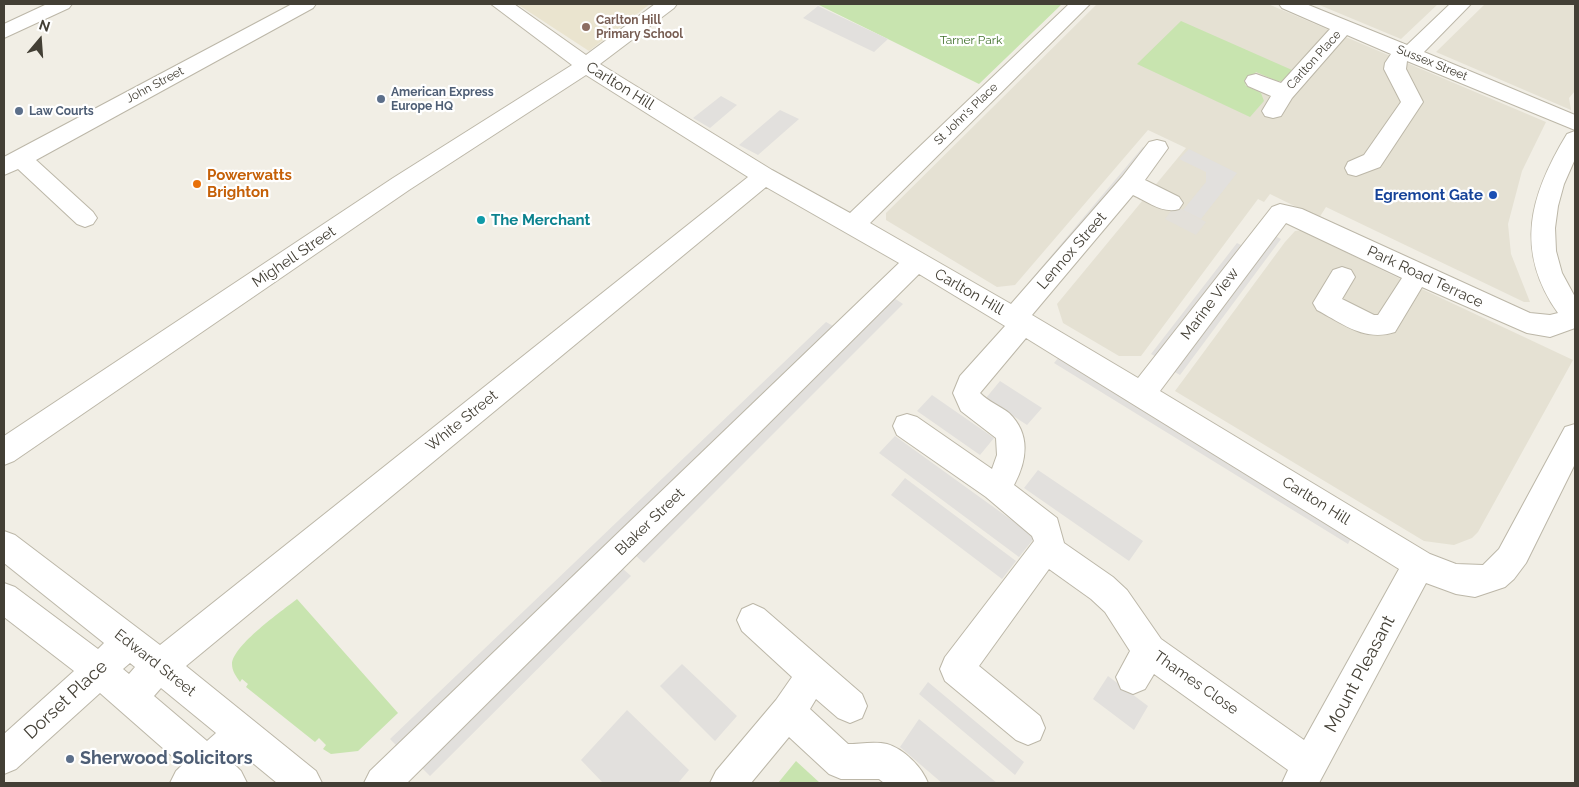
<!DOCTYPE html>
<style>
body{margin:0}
#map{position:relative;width:1579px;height:787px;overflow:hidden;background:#f1eee5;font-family:Raleway,sans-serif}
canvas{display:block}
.frame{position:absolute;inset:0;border:5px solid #433f35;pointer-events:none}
.north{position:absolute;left:15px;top:15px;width:50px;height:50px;-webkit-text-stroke:4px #fff;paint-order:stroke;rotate:18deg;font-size:14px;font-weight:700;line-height:20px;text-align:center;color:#433f35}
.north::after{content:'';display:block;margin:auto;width:18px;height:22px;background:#433f35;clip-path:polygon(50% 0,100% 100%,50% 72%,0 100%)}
</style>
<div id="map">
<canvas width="1579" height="787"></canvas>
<div class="frame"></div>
<div class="north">N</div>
</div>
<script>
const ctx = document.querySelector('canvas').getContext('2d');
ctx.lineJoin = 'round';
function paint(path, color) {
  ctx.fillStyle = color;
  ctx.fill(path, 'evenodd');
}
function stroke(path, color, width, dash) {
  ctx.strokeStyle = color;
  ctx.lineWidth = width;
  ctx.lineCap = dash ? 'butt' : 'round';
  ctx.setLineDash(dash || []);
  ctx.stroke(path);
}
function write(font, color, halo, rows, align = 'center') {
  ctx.font = font + ' Raleway,sans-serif';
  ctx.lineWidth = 4.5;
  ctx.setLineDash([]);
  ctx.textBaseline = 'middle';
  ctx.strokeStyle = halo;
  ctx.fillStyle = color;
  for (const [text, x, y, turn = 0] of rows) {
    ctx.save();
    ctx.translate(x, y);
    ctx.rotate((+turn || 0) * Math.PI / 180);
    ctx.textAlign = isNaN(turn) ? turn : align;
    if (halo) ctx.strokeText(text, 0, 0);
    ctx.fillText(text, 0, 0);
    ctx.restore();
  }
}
const residential = new Path2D(`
 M1097,4H1268L1546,122L1522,171L1508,224L1511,254L1530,302H1524L1326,207L1319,218L1270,194L1264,202L1258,199L1141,356H1119L1063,323L1057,304L1186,148L1148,130L1015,285L997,287L886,220V213Z
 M1317,4H1438L1401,39Z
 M1485,4H1575V91L1569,98L1571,110L1436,52Z
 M1302,230L1390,274L1573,360L1478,532L1472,538L1454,545L1424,541L1175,391L1285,242L1295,231Z`);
const industrial = new Path2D(`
 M1175,206L1206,222L1196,235L1165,219Z`);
const education = new Path2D(`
 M517,4H650L589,51Z`);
const green = new Path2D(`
 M817,4H1062L979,84Z
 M1181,21L1292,70L1283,81H1277L1256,72L1245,85L1261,93L1264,101L1250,117L1137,64Z
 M297,599L398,713L358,751L331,754L323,749L326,745L319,738L315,742L246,687L248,684L242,679L240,682C236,676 232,671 232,664C233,645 282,611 297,599Z
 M796,761L820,783H778Z`);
const parking = new Path2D(`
 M818,6L888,39L874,52L803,18Z
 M721,96L737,105L710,128L693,118Z
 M780,110L799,119L758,155L739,145Z
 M1143,147L1151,151L1038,287L1029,282Z
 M1189,149L1237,173L1201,219L1183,210L1206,182V172L1179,159Z
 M1273,235L1281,239L1180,375L1171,370Z
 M1237,243L1245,247L1160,359L1151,354Z
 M894,298L903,304L644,563L635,555Z
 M826,322L835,327L399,748L390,739Z
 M1059,357L1352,536L1348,544L1054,363Z
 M1000,381L1042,408L1027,425L986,398Z
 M932,395L994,438L980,455L917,411Z
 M895,436L1035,537L1019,557L879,453Z
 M1038,470L1143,541L1129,561L1024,488Z
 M905,478L1016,561L1002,579L891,495Z
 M622,568L631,576L430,776L421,767Z
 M682,664L737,716L715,741L660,686Z
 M1108,676L1148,706L1134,730L1093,699Z
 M928,682L1024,762L1015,775L919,694Z
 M627,710L689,770L678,783H603L581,760Z
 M919,719L997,783H942L900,747Z`);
const minor = new Path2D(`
 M47,4H72L69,8L4,38V24Z
 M292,4H316L313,8L36,160L93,212L97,218L93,224L85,227L77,224L18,169L4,175V157Z
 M491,4H514L586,55L655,4H677L674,8L600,64L772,170L850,213L1069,4H1090L870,223L1011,304L1122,177L1149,142L1157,140L1165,142L1168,148L1145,180L1179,197L1183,203L1179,209C1163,214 1148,202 1133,195L1032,315L1138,378L1272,207L1280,204L1302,209L1530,313L1550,315L1558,313C1514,250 1530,195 1567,134L1575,131V159L1564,184L1558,206L1555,228L1556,251L1562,273L1575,297V328L1550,337L1527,333L1422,287L1395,332C1365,342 1343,324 1317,310L1313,303L1333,270L1342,267L1351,270L1355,277L1342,299L1374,315H1378L1402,278L1286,223L1160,391L1430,554L1456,564L1483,565L1499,549L1565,427L1575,424V464L1526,563L1514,579L1505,587L1475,597L1456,594L1426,583L1319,783H1282L1288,770L1154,674L1145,689L1133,694L1121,689L1116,677L1130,651L1105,612L1091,599L1049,569L979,666L1040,716L1045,728L1040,740L1028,745L1016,740L945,681L940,669L945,657L1034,541L1032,536L986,497L897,435L893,426L897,417L907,414L917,417L992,469L997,455L996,438L961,411L953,393L960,376L1005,326L919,274L407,783H364L370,771L899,263L766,187L186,666L316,771L322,783H277L243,755L234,764L241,771L247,783H170L176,771L182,765L100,693L16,769L4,774V734L74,671L4,617V583L15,587L98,649L104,643L4,563V531L15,535L160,645L748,177L586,75L409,190L14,461L4,465V436L393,178L572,65ZM1026,338L1399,569L1304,740L1161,639L1127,590L1113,577L1064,543L1057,518L1014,485C1027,461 1031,434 1009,413C1000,406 989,402 980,393ZM130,663L135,667L129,674L123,669ZM161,688L216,733L207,741L154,696Z
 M1279,4H1306L1407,45L1450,4H1471L1424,52L1575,115V130L1407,61L1406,69L1423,102L1380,167L1356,176L1348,174L1345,168L1348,162L1364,155L1401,102L1384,69L1385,63L1391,54L1347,35L1292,98L1281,116L1273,118L1265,116L1262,111L1271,96L1248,86L1245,81L1248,76L1256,74L1281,83L1330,29L1282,8Z
 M753,604L764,609L862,694L867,706L862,718L850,723L838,718L816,699L810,709L848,744C859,744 875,741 887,744C904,749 922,767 928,783H884L879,779H841L829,774L789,737L751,783H710L716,771L776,700L792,677L742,631L737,620L742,609Z`);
const markers = [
 [586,27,5,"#8d6e63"],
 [381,99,5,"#5c6f8a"],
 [19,111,5,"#5c6f8a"],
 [197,184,5,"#e8710a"],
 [1493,195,5,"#1a4fb4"],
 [481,220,5,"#0f9aa8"],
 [70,759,5,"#5c6f8a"]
];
const farEducationnames = [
 ["Carlton Hill",596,20],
 ["Primary School",596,34]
];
const farParknames = [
 ["Tarner Park",971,40]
];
const farStreetnames = [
 ["Carlton Place",1314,60,-48],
 ["Sussex Street",1432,63,22],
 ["John Street",155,85,-28],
 ["St John's Place",966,114,-44]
];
const farServicenames = [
 ["American Express",391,92],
 ["Europe HQ",391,106],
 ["Law Courts",29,111]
];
const streetNames = [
 ["Carlton Hill",620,86,32],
 ["Lennox Street",1072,251,-49],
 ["Mighell Street",294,257,-34],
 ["Park Road Terrace",1425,277,25],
 ["Carlton Hill",969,292,30],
 ["Marine View",1210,304,-53],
 ["White Street",462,421,-39],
 ["Carlton Hill",1316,501,32],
 ["Blaker Street",650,522,-44],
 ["Edward Street",155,663,38],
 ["Thames Close",1196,683,35]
];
const foodNames = [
 ["Powerwatts",207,175],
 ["Brighton",207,192]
];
const transitNames = [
 ["Egremont Gate",1483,195]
];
const cultureNames = [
 ["The Merchant",491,220]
];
const nearStreetnames = [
 ["Mount Pleasant",1360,674,-62],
 ["Dorset Place",66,700,-43]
];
const nearServicenames = [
 ["Sherwood Solicitors",80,759]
];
paint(residential, '#e5e1d3');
paint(industrial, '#e3e0da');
paint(education, '#eae4cf');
paint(green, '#c8e4af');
paint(parking, '#e2e0dd');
stroke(minor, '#bcb7a8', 2);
paint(minor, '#fff');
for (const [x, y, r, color] of markers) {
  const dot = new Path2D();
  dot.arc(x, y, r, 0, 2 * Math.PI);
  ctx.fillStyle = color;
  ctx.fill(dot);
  stroke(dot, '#fff', 2);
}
write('bold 12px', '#785e54', '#fff', farEducationnames, 'left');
write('12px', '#41712c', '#fff', farParknames);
write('12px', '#433f35', '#fff', farStreetnames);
write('bold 12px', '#4e5e75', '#fff', farServicenames, 'left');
write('15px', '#433f35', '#fff', streetNames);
write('bold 15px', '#c56008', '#fff', foodNames, 'left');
write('bold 15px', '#164399', '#fff', transitNames, 'right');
write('bold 15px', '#0d838f', '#fff', cultureNames, 'left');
write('18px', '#433f35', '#fff', nearStreetnames);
write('bold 18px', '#4e5e75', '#fff', nearServicenames, 'left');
</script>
